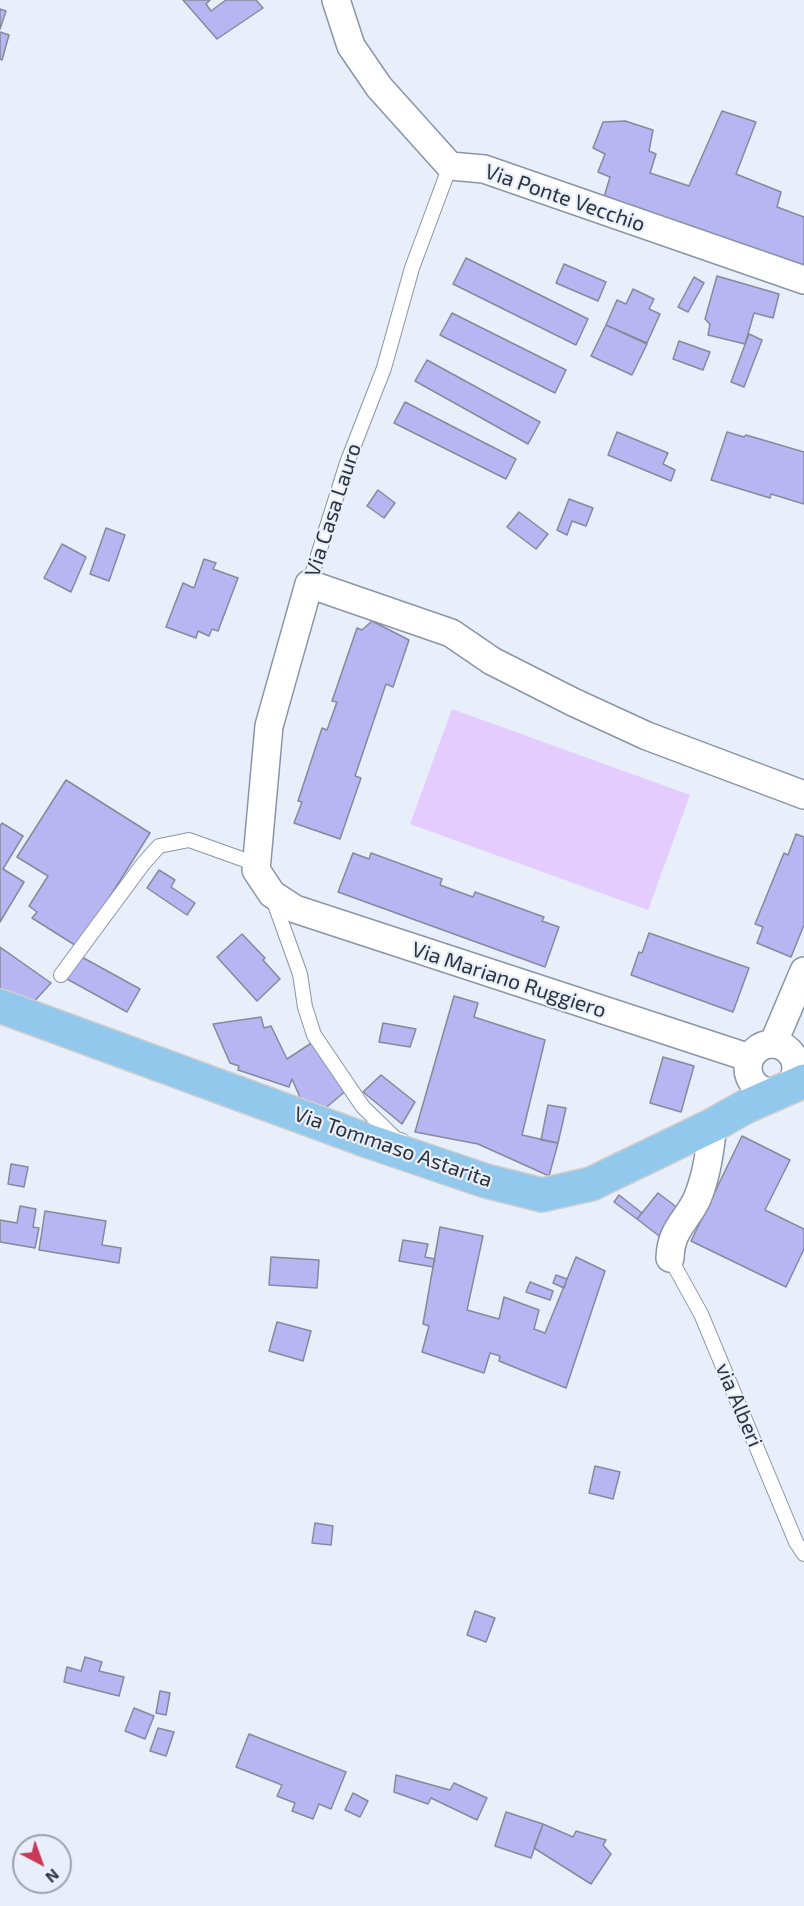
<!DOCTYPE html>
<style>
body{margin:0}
#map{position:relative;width:804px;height:1906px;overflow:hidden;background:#e8effb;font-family:"Exo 2",sans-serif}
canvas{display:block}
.north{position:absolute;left:12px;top:1834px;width:60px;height:60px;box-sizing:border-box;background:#e8effb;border:2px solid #9da3ae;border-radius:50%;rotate:139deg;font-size:16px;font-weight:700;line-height:24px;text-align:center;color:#2d323a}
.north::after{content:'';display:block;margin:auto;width:21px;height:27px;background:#c93956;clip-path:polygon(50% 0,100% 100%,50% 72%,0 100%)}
</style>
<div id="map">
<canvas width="804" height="1906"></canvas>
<div class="north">N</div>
</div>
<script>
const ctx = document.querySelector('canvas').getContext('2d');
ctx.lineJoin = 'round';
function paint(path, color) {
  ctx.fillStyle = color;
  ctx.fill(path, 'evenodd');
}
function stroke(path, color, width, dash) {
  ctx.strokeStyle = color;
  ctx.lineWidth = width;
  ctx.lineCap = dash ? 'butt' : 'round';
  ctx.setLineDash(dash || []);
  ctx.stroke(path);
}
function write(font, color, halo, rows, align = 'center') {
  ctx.font = font + ' "Exo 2",sans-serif';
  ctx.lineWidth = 4.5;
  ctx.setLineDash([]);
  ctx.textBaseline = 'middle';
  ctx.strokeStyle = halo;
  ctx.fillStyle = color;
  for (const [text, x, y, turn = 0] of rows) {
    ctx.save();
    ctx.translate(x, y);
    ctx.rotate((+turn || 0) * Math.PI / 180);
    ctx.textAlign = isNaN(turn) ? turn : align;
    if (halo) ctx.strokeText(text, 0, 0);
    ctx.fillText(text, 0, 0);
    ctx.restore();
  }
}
const green = new Path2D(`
 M452,709L690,795L648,910L410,824Z`);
const building = new Path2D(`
 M183,0H210L206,4L211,11L226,0H256L263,8L217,39Z
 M0,9L6,11L0,29Z
 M0,32L9,35L2,60L0,59Z
 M722,111L756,122L736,174L781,192L777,207L804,217V275L601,207L610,177L598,172L605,154L593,148L603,122L625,121L653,130L649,151L656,154L650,173L689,186Z
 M466,258L588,319L576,345L453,284Z
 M564,264L606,282L598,301L556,283Z
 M717,276L779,294L773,318L754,313L745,344L708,335L710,324L705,319Z
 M694,277L704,283L688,312L678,307Z
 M633,289L654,299L649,309L660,314L647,343L606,325L617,300L626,304Z
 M452,313L566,370L555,393L440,335Z
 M606,325L647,344L632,375L591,356Z
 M749,334L762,340L744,387L731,382Z
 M679,341L710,352L703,370L673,359Z
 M427,360L540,422L528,444L415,381Z
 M405,402L516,459L506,479L394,423Z
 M617,432L668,453L663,464L675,470L671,481L608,455Z
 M727,432L744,437L746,435L804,452V504L771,494L770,498L711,480Z
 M378,490L395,503L384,518L367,506Z
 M569,499L593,508L586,526L572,521L567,535L557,530Z
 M519,512L548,534L536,549L507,527Z
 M106,528L125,535L109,581L90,574Z
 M62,544L86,557L71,592L44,578Z
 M204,559L216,563L213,569L238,578L218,631L212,629L209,636L198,631L196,638L166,627L183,583L194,588Z
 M372,621L409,640L393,687L386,684L355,776L361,778L340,839L294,823L302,802L298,801L322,728L327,730L337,702L332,701L357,628L362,630Z
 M66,780L150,833L78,947L32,918L37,912L29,906L48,876L17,857Z
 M2,823L23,836L3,869L24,882L0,922V826Z
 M796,834L804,837V925L791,957L757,943L763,927L755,924L784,853L788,855Z
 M353,853L369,859L371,853L442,879L440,885L473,897L475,892L544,917L542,921L559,927L545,967L338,892Z
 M159,870L175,880L171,887L195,903L187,915L147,888Z
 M649,933L749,968L733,1012L631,975L639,952L642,953Z
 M242,934L265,958L263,960L280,979L257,1001L217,957Z
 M0,947L51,983L31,1005L0,996Z
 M80,956L140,989L127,1012L67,979Z
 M454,996L478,1003L474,1017L545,1040L522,1135L558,1143L549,1176L478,1144L415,1132Z
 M261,1017L264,1028L271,1026L287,1059L316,1040L348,1089L322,1111L303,1104L292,1079L289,1087L238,1070L239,1066L230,1063L213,1024Z
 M383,1023L416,1029L410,1047L379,1042Z
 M663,1057L694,1066L681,1112L650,1103Z
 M381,1075L415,1102L402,1124L363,1092Z
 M548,1105L566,1108L558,1143L541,1140Z
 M742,1136L790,1160L765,1210L804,1229V1249L786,1287L691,1241Z
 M11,1164L28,1167L24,1187L8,1184Z
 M658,1193L683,1212L663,1239L637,1219Z
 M619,1195L642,1213L637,1219L614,1202Z
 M20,1206L36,1209L33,1227L39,1228L35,1248L0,1242V1220L17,1223Z
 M45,1211L106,1221L102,1245L121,1248L119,1263L39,1250Z
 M440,1227L483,1236L467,1310L499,1319L504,1297L539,1310L534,1329L545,1333L576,1257L605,1271L566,1388L499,1361L500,1356L490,1353L484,1373L422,1352L429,1326L423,1324Z
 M403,1240L428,1244L425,1257L435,1259L433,1267L399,1261Z
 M271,1257L319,1260L317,1288L269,1285Z
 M556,1275L567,1279L564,1288L553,1283Z
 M530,1282L553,1291L550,1300L526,1292Z
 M277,1322L311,1331L303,1361L269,1351Z
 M595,1466L620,1472L613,1499L589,1493Z
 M315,1523L333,1526L331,1545L312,1543Z
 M475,1611L495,1618L486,1642L467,1635Z
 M85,1657L102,1662L99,1671L124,1677L119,1696L64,1682L67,1667L81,1671Z
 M160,1691L170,1693L166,1715L156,1713Z
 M134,1708L154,1716L145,1739L125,1731Z
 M158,1728L174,1732L166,1756L150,1751Z
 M249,1734L346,1772L331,1809L319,1804L313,1819L292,1811L295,1803L277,1796L282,1785L236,1767Z
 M396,1775L450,1790L454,1783L487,1798L477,1820L431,1798L428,1804L394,1792Z
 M353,1793L368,1801L360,1817L345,1810Z
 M506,1812L543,1824L531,1858L495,1846Z
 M543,1824L573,1837L576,1831L606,1840L603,1845L611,1854L591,1884L534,1848Z`);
const service = new Path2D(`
 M309,584L347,463L384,368L412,268L450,166
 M273,899L300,974L305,1007L314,1035L363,1107L396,1139L401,1140
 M61,975L143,864L159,846L189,840L256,864
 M670,1258L701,1314L796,1542L804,1554`);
const minor = new Path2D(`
 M336,0L351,46L379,87L450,166L484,169L804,280
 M748 1068a24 24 0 1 1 48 0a24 24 0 1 1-48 0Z
 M773,1044L804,971
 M750,1058L295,909L272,894L256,870L269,726L309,584L451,633L492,661L573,702L647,736L804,795
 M670,1258C671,1229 686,1222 697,1199C707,1175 710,1150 713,1125`);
const primary = new Path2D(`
 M0,1006L371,1142L486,1181L542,1195L591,1184L713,1125L745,1107L804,1081`);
const streetNames = [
 ["Via Ponte Vecchio",565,198,19],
 ["Via Casa Lauro",333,510,-72],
 ["Via Mariano Ruggiero",509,980,18],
 ["Via Tommaso Astarita",393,1147,19],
 ["via Alberi",739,1405,67]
];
paint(green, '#e4ccfe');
paint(building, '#b7b6f3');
stroke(building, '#88889d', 1.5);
stroke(service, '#8a94a7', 16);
stroke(minor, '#8a94a7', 30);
stroke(primary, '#cdced0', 36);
stroke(service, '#fff', 14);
stroke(minor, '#fff', 27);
stroke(primary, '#92c8ec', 33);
write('21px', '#2d323a', '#e8effb', streetNames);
</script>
